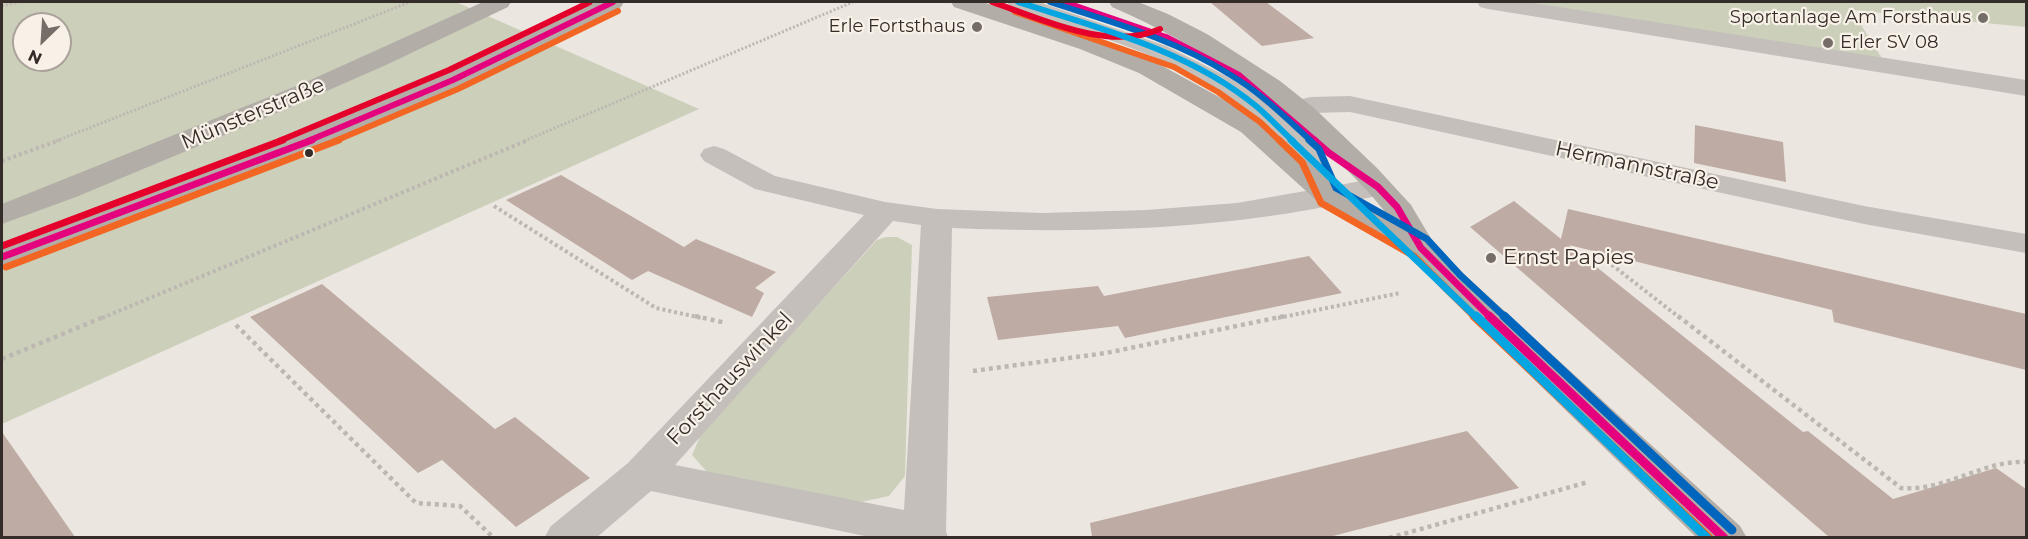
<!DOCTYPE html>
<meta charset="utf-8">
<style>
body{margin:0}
#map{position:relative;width:2028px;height:539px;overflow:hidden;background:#ece6e0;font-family:Montserrat,sans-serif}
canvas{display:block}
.frame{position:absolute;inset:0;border:3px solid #342c28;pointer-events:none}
.north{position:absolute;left:12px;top:12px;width:60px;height:60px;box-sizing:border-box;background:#f8f1e8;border:2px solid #aaa29b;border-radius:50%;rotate:205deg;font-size:16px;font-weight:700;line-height:24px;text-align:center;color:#342c28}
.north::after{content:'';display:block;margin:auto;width:21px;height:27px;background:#746d68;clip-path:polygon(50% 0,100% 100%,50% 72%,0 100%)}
</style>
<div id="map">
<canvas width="2028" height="539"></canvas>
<div class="frame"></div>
<div class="north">N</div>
</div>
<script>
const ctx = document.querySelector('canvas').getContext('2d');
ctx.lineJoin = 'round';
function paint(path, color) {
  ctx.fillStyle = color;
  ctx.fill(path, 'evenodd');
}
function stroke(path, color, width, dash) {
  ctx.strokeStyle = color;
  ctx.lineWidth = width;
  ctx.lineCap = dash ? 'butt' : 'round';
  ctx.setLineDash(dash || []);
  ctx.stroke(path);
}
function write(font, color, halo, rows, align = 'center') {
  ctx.font = font + ' Montserrat,sans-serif';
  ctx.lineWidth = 4.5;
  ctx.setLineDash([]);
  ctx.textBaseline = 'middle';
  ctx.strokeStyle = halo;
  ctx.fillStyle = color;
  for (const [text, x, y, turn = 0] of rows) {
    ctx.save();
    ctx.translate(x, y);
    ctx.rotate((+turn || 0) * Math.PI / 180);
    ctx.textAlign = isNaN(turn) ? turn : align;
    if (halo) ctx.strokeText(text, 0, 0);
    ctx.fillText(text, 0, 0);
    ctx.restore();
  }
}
const green = new Path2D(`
 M2,2H456L699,109L2,424ZM24,24H60V60H24Z
 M1525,2H2026V27L1852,10L1883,60Z
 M886,237H897L912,245L905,476L889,496L861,502L708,473L692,455L702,432L877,240Z`);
const building = new Path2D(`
 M1210,2H1266L1314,38L1262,46Z
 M1695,125L1783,142L1786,182L1694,163Z
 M561,175L684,247L696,239L776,272L755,288L764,293L752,317L648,271L632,280L506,200Z
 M1514,201L1561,239L1568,209L2026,314V370L1834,322L1832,310L1569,245L1803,432L1808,431L1893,499L1996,468L2026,489V537H1829L1470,227Z
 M1309,256L1342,293L1125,338L1118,326L998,340L987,297L1098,286L1104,296Z
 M322,284L495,429L515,417L590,478L516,527L442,460L418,473L250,317Z
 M1467,431L1519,488L1329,537H1092L1090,523Z
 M2,432L75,537H2Z`);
const pathFar2 = new Path2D(`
 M2,6L19,2
 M56,141L410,2
 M524,141L853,2`);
const pathFar1 = new Path2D(`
 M2,161L60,140
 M494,206L656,308L702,318
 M1607,261L1680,318
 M102,318L528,140
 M1278,318L1400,293`);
const path = new Path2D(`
 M695,316L726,323
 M1678,316L1901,488C1945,492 1982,460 2026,462
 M236,325L416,503L460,506L494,538
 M2,359L106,316
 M973,371L1106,353L1285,316
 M1389,538L1588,482`);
const minor = new Path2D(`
 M1007,2H1039L1166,46L1232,79L1271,106L1311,97L1350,96L1864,206L2026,234V253L1864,224L1350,112L1311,113L1286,118C1312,140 1326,152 1339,185L1378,178L1388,181L1393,187L1388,193C1246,229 1098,234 952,228L946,531L948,538H874L651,491L596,538H544L551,526L628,463L864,215L755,189L704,161L700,155L704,149L714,146L724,149L775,176L885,202L937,209L1041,213L1146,210L1237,203L1311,190L1299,159L1265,129L1251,134L1241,132L1237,126L1250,115C1183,58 1092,34 1010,7ZM893,221L921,225L904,510L675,465Z
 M1477,2H1527L2026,80V96L1488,9L1480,7Z`);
const major = new Path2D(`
 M483,2H511L508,7L386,65L263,119L76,197L2,224V204L306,82Z
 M596,2H624L621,7L462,85L307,152L2,267V246L287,140L444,75Z
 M951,2H983L1096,39L1157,63L1261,120L1339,189L1388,216C1375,198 1358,181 1342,165C1276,96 1199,45 1112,7L1109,2H1138L1168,14L1207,34L1280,81L1314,108L1377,168L1411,205L1433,242L1465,275L1740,526L1747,538H1697L1441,289L1410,254L1317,201L1241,132L1139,73L1080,49L954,7Z`);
const bus1Far2 = new Path2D(`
 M1064,2L1166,37L1239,75L1316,141
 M308,141L453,80L613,2`);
const bus1Far1 = new Path2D(`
 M1314,140L1329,153L1378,187L1397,207L1421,248L1491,318
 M2,257L312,140`);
const bus1 = new Path2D(`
 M1489,316L1724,538`);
const bus2Far2 = new Path2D(`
 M1015,12L1174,67L1218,92L1260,122L1280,141
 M335,141L458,89L618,11`);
const bus2Far1 = new Path2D(`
 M1279,140L1302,162L1321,203L1414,256L1476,318
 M6,267L339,140`);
const bus2 = new Path2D(`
 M1474,316L1709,538`);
const bus3Far2 = new Path2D(`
 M1050,2C1111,22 1174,39 1229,74C1260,92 1285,117 1311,141`);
const bus3Far1 = new Path2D(`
 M1309,140L1319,149L1336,188L1427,239L1460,275L1506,318`);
const bus3 = new Path2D(`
 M1504,316L1732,530`);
const bus4Far1 = new Path2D(`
 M992,2C1042,19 1108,52 1160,29
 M279,141L449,70L590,2`);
const bus4 = new Path2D(`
 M2,246L283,140`);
const tram1Far2 = new Path2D(`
 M1018,2C1099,28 1190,51 1256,106C1269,117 1281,130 1293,141`);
const tram1Far1 = new Path2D(`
 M1291,140L1477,318`);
const tram1 = new Path2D(`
 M1476,316L1707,538`);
const markers = [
 [1983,18,6,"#746d68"],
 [977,27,6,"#746d68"],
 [1828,43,6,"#746d68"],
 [309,153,5,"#342c28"],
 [1491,258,6,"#746d68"]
];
const farPoinames = [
 ["Sportanlage Am Forsthaus",1971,18],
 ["Erle Fortsthaus",965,27],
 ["Erler SV 08",1840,43,"left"]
];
const streetNames = [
 ["Münsterstraße",253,114,-23],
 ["Hermannstraße",1637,166,12],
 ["Forsthauswinkel",730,379,-47]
];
const poiNames = [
 ["Ernst Papies",1503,258]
];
paint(green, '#ccd0bb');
paint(building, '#beaba4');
stroke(pathFar2, '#bdb7b2', 3, [2, 2]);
stroke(pathFar1, '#bdb7b2', 4, [3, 3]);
stroke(path, '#bdb7b2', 4.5, [4, 4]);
paint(minor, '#c4bfba');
paint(major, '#b3ada8');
stroke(bus1Far2, '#e5007d', 6);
stroke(bus1Far1, '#e5007d', 7);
stroke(bus1, '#e5007d', 9);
stroke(bus2Far2, '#f26522', 6);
stroke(bus2Far1, '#f26522', 7);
stroke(bus2, '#f26522', 9);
stroke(bus3Far2, '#0065bd', 6);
stroke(bus3Far1, '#0065bd', 7);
stroke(bus3, '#0065bd', 9);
stroke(bus4Far1, '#e4002b', 6);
stroke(bus4, '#e4002b', 7);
stroke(tram1Far2, '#05a5e1', 6);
stroke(tram1Far1, '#05a5e1', 7);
stroke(tram1, '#05a5e1', 9);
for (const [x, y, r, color] of markers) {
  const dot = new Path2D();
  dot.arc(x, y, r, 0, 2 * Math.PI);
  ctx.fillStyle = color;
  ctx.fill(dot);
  stroke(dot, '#f8f1e8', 2);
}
write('18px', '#342c28', '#f8f1e8', farPoinames, 'right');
write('21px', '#342c28', '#f8f1e8', streetNames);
write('21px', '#342c28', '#f8f1e8', poiNames, 'left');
</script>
